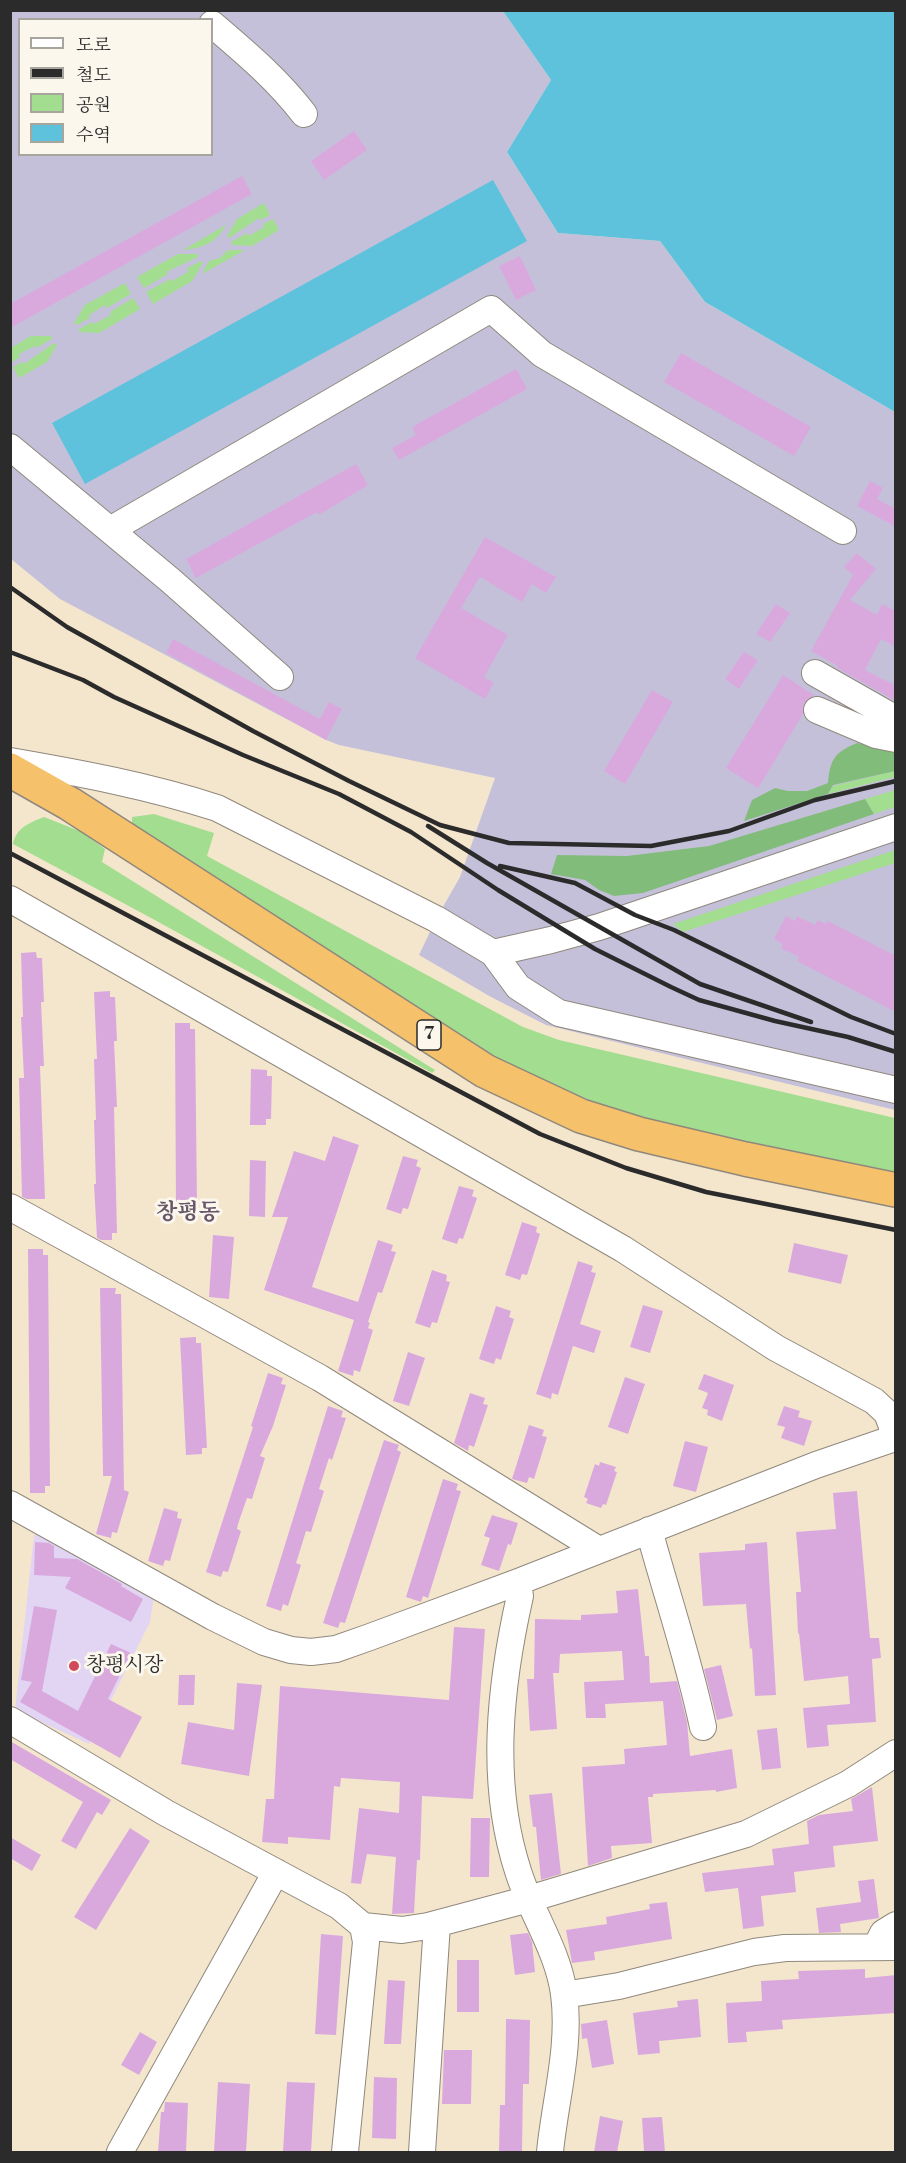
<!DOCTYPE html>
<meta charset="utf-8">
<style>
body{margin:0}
#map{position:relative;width:906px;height:2163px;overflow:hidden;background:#f4e6cd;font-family:"Libre Bodoni","Noto Serif KR",serif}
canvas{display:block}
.frame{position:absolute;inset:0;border:12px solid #2b2b2b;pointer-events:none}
.legend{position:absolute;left:18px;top:18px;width:195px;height:138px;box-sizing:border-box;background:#fbf7ec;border:2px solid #a8a59f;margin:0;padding:8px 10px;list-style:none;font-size:18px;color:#2b2b2b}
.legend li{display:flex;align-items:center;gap:12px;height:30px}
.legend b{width:30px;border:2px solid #a8a59f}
</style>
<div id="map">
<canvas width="906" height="2163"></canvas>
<div class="frame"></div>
<ul class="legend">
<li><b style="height:8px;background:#fff"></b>도로</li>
<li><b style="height:8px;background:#2b2b2b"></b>철도</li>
<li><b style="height:16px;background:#a3dd8f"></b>공원</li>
<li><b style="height:16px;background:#5ec2dc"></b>수역</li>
</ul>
</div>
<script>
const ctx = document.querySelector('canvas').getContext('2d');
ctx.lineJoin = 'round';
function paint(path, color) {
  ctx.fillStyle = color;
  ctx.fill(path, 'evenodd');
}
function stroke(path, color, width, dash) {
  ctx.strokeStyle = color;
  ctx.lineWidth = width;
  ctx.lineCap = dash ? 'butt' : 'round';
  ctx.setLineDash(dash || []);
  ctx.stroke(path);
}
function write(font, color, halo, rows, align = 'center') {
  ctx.font = font + ' "Libre Bodoni","Noto Serif KR",serif';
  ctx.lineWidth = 6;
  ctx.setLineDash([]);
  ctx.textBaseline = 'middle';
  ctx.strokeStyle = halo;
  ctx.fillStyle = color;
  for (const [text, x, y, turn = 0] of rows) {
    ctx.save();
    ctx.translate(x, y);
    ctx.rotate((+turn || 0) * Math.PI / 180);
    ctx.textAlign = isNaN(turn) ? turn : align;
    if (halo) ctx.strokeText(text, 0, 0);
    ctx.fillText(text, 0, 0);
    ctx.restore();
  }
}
const built = new Path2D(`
 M34,1535L55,1537L154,1596L150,1622L89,1744L15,1710Z`);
const industrial = new Path2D(`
 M10,11H503L551,80L507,152L558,233L660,241L705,302L895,412V1110L546,1025L491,997L419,955L436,919L460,877L495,778L339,745L326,740L60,599L11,559ZM20,20H212V154H20Z`);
const green = new Path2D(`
 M264,203L270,215L261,220L259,218L229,238L227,236L237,219Z
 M273,219L279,230L252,246L232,245L231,242L247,233L249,236L264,227L263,224Z
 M226,225C216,243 203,248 183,250Z
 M228,250H245L202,274L209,261L220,258Z
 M178,254H198V257L166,272L168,274L144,288L137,277Z
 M201,261L203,263L192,281L153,304L146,292L170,279L172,281L188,272L187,268Z
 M125,283L131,294L107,308L105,305L89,315L90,318L77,325L74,323L85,305Z
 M133,298L140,309L99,333L79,332V329L92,322L94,324L111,315L110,312Z
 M31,336H51L52,339L36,348L35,346L19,354L20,357L11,363V348Z
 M54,343L57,345L47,362L19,378L13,367L22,362L24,364Z
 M895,771V777L828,794L833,786Z
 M895,790V807L874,814L865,799Z
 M154,814L214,833L207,856L523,1027L559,1040L895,1118V1177L624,1116L493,1062L132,826V817Z
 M44,817L82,832L105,849L102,862L435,1070L432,1073L153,919L13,844C16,828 29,823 44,817Z
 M895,850V863L683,932L673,924Z`);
const forest = new Path2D(`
 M857,743L895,751V771L833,785L828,794L744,821L752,800L775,788L788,791H807L828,783C830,759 835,752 857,743Z
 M865,799L874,814L643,893L614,896L599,890L585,880L551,874L557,855L627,856L709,846Z`);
const water = new Path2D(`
 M503,11H895V412L705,302L660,241L558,233L507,152L551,80Z
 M493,180L527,241L85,484L52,423Z`);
const building = new Path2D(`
 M354,131L367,150L324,180L311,161Z
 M242,176L252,194L10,328V304Z
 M520,256L536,290L516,300L499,266Z
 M681,353L811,427L794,456L664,382Z
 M516,369L527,389L399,460L392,448L416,435L412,427Z
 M356,464L368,485L319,515L317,512L196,578L186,559Z
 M870,481L883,488L877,499L896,509V527L857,506Z
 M485,537L556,577L546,593L532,584L522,602L480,577L461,608L508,635L484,677L494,683L485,699L415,658Z
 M857,553L876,569L850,600L877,615L882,604L896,611V647L881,639L865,670L896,686V701L837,668L838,666L811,651L853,575L844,567Z
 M776,604L790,613L770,642L756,634Z
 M173,639L320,719L329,702L342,709L326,740L166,653Z
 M744,652L758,660L739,689L725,679Z
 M783,675L814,695L803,704V714L758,788L726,768Z
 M652,690L673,702L625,784L604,771Z
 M786,916L795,921L797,916L815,925L818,920L826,924L828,921L896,956V1012L797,961L799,957L781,948L783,944L774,939Z
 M36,952L37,958H42L44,1002H41L44,1066H40L45,1199H27L22,1197L19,1078H24L21,1017H23L21,953Z
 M110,991V997H115L117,1041H114L117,1107H114L117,1233H112V1240H101L97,1238L94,1184H96L94,1120H96L94,1059H97L94,992Z
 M175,1023H190V1029H195L197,1204H191L192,1210H176Z
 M251,1069L267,1070V1076H272L271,1119H266V1125H250Z
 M333,1136L359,1145L312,1287L358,1302L378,1240L393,1245L391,1251L396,1252L382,1293L378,1292L368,1322L370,1323L368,1328L373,1330L360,1372L354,1370L353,1376L338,1371L354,1320L264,1290L288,1217H272L294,1151L325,1161Z
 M403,1156L418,1160L416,1166L421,1168L408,1209L403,1208L401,1214L386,1209Z
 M250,1160L266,1161L265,1217L249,1216Z
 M459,1186L474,1190L472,1196L477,1198L463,1239L459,1238L457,1244L442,1239Z
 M522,1222L537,1227L536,1232L540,1234L527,1275L522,1274L520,1280L505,1275Z
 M213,1235L234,1237L229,1299L209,1297Z
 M794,1243L848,1255L841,1284L788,1272Z
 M28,1249H43V1255H48L50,1486H45V1493H30Z
 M578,1261L593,1266L591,1272L596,1273L580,1324L601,1331L594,1353L573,1346L558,1395L552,1393L551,1399L536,1394Z
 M432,1270L447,1275L446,1281L450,1282L437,1323L432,1322L430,1328L415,1323Z
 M100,1288H116L115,1294H121L124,1490L129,1492L117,1533L112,1532L111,1538L96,1534L112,1476H103Z
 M643,1305L663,1311L650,1353L630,1347Z
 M496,1306L511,1311L509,1317L514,1319L501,1360L496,1358L494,1364L479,1359Z
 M196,1337V1343H201L207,1448H202V1454L186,1455L180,1338Z
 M408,1352L425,1358L409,1406L393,1401Z
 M268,1373L283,1378L281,1384L286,1385L273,1426L260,1456L265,1458L252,1499L247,1498L238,1524L237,1529L241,1531L228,1572L223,1571L221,1577L206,1572L253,1427L251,1426Z
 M704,1374L734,1385L722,1421L707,1415L708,1410L702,1408L708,1393L698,1389Z
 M625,1377L645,1384L628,1434L608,1427Z
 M470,1393L485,1398L483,1404L488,1405L474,1447L469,1445L468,1451L454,1443Z
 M328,1406L343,1411L341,1417L346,1418L332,1460L329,1458L319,1489L324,1491L311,1532L306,1531L298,1557L296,1563L301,1565L288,1606L283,1604L281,1611L266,1606Z
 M784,1406L800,1411L798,1417L812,1421L804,1446L781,1438L785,1427L777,1425Z
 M529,1425L544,1430L542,1436L547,1437L534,1479L529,1477L527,1483L512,1479Z
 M384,1440L399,1445L397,1450L401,1452L345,1623L340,1622L338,1628L323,1623Z
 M685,1441L708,1447L696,1492L673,1486Z
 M600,1462L616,1467L614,1471L617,1472L606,1505L603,1504L601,1508L586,1503L588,1499L584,1497L595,1464L599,1466Z
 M443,1479L458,1484L456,1490L461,1491L428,1598L423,1596L421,1602L406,1597Z
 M857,1491L870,1638H879L881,1658L872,1659L876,1722L827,1725L829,1746L807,1748L803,1708L850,1704L848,1676L804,1681L799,1633L798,1634L796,1592H801L796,1532L836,1529L833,1493Z
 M164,1508L178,1512L177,1518L182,1519L170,1561L165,1560L163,1566L148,1561Z
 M492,1515L518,1523L511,1545L508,1544L499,1571L481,1565L490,1538L484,1536Z
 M35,1542L49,1543L54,1546V1558L77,1559L122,1584L121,1586L143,1599L131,1622L65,1588L71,1577L34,1575Z
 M767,1542L776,1695L755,1696L752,1648L750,1649L746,1604L703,1606L699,1553L745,1550V1544Z
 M638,1589L645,1656H649L650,1683L677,1681L687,1722L690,1756L732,1749L737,1788L716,1792V1790L653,1794V1797H648L652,1843L611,1846L612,1858L588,1866L582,1767L625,1764L624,1749L667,1745L663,1701L605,1704L606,1718H586L584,1682L624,1680L622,1651L560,1654L559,1673H553L557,1729L530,1731L527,1679H534L535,1619L581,1620V1615L618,1613L616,1591Z
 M34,1606L57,1610L42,1691L78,1711L111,1644L131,1653L108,1699L142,1717L120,1758L20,1702L32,1682L21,1680Z
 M454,1627L485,1629L473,1799L422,1796L420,1860H417L414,1913L392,1914L396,1857L367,1854L361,1884L351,1883L359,1808L399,1813L400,1782L341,1778L340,1787L334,1786L330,1840L288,1837V1844L262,1842L266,1799H274L280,1686L449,1700Z
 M721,1665L733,1716L717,1720L704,1669Z
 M179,1675H195L194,1705H178Z
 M237,1683L262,1685L249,1776L181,1764L188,1722L234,1730Z
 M777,1728L781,1768L762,1770L757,1730Z
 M10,1741L111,1800L102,1815L97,1812L76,1849L61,1841L83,1802L10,1759Z
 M872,1787L878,1841L833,1846L835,1867L794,1872L796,1892L761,1896L764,1926L743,1929L738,1888L705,1892L702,1873L774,1865L772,1849L809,1844L807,1821L819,1815L853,1811L851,1799Z
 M552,1793L561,1874L541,1880L536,1827H533L529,1795Z
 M471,1818H490L489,1877H470Z
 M130,1828L150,1841L96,1930L74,1917Z
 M10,1837L41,1855L32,1871L10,1858Z
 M874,1879L879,1918L840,1924L841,1932L819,1933L816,1908L861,1902L858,1881Z
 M667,1902L672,1939L594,1952L595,1960L572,1963L566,1930L607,1924L606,1917L650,1909L649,1904Z
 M528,1933L532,1942L535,1972L515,1975L510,1935Z
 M321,1934L343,1936L336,2035L315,2034Z
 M457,1960H479V2012H457Z
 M865,1969V1978L896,1975V2013L782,2020L783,2029L746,2032L747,2042L728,2043L726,2003L762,2001L761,1981L799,1979L798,1971Z
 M388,1980L405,1981L401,2044H384Z
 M698,1999L701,2037L659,2041L660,2053L638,2055L633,2013L678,2007L677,2001Z
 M506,2019L530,2020L529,2084H523L522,2152H499L500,2105H505Z
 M607,2020L614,2064L592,2068L587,2038L582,2039L581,2024Z
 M140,2032L157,2042L139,2075L121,2065Z
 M444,2050H472L471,2104H442Z
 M374,2077L397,2078L396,2139L372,2138Z
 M218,2082L250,2084L246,2152H214Z
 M287,2082L315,2083L311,2152H283Z
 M165,2102L188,2103L186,2152H158L161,2112H164Z
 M600,2116L623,2121L617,2152H594Z
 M662,2117L665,2152H644L642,2118Z`);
const minor = new Path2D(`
 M212,24C246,53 277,79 304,114
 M10,447L170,580L280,677
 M110,530L491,309L542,354L843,531
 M815,673L889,715L896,721
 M817,710L876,735L896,739
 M10,761C80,773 149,786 217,808L436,919L493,953L551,940L599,927L896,827
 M10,899L623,1249L776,1348L874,1401L887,1413L893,1429L889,1440L816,1465L518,1582L370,1637L336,1649L311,1652L291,1650L264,1642L213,1617L10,1504
 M493,953L518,987L559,1013L896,1090
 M10,1207L320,1378L599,1550
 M649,1530C667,1596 689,1660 703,1727
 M518,1582L520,1596C500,1685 489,1782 518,1871C531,1913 558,1950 564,1994C571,2047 555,2100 550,2152
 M10,1720L166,1813L339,1906L363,1926L366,1942L345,2152
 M363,1926L402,1930L428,1926L529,1899L746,1834L848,1784L896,1753
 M876,1947L883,1933L896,1925
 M564,1995L619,1986L754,1952L785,1948L896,1947
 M120,2152L276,1872
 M422,2152L437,1924`);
const highway = new Path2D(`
 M10,770L70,804L485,1071L581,1116L639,1134L745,1159L896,1190`);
const rail = new Path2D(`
 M10,587L67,627L253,731L349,781L440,825L509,843L651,846L729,831L815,800L896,781
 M10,652L83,680L114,697L243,755L339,794L411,832L498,890L595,949L671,987L699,1000L775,1021L848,1037L896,1052
 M428,826L487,863L700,984L811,1022
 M10,853L540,1134L626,1168L706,1192L896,1230
 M500,866L575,883L635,915L674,930L851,1017L896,1034`);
const markers = [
 [74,1666,6,"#d1495b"]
];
const shields = [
 [429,1035,24]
];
const shieldNames = [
 ["7",429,1035]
];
const poiNames = [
 ["창평시장",86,1666]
];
const quarterNames = [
 ["창평동",188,1214]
];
paint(built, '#e2d4f3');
paint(industrial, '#c5c0da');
paint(green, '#a3dd8f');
paint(forest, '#82bc7a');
paint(water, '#5ec2dc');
paint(building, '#d9a9de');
stroke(minor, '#90887c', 28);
stroke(highway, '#90887c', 36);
stroke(minor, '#fff', 26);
stroke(highway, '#f5c16b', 33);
stroke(rail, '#2b2b2b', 4.5);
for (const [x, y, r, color] of markers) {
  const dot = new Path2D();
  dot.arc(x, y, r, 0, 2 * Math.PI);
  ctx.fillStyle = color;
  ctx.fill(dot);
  stroke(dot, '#fbf7ec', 2);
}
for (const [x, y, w] of shields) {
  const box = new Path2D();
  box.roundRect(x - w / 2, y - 15, w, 30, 4.5);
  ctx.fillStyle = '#fbf7ec';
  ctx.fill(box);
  stroke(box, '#2b2b2b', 1.5);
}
write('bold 18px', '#2b2b2b', null, shieldNames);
write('20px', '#2b2b2b', '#fbf7ec', poiNames, 'left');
write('bold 22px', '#68576a', '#fbf7ec', quarterNames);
</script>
